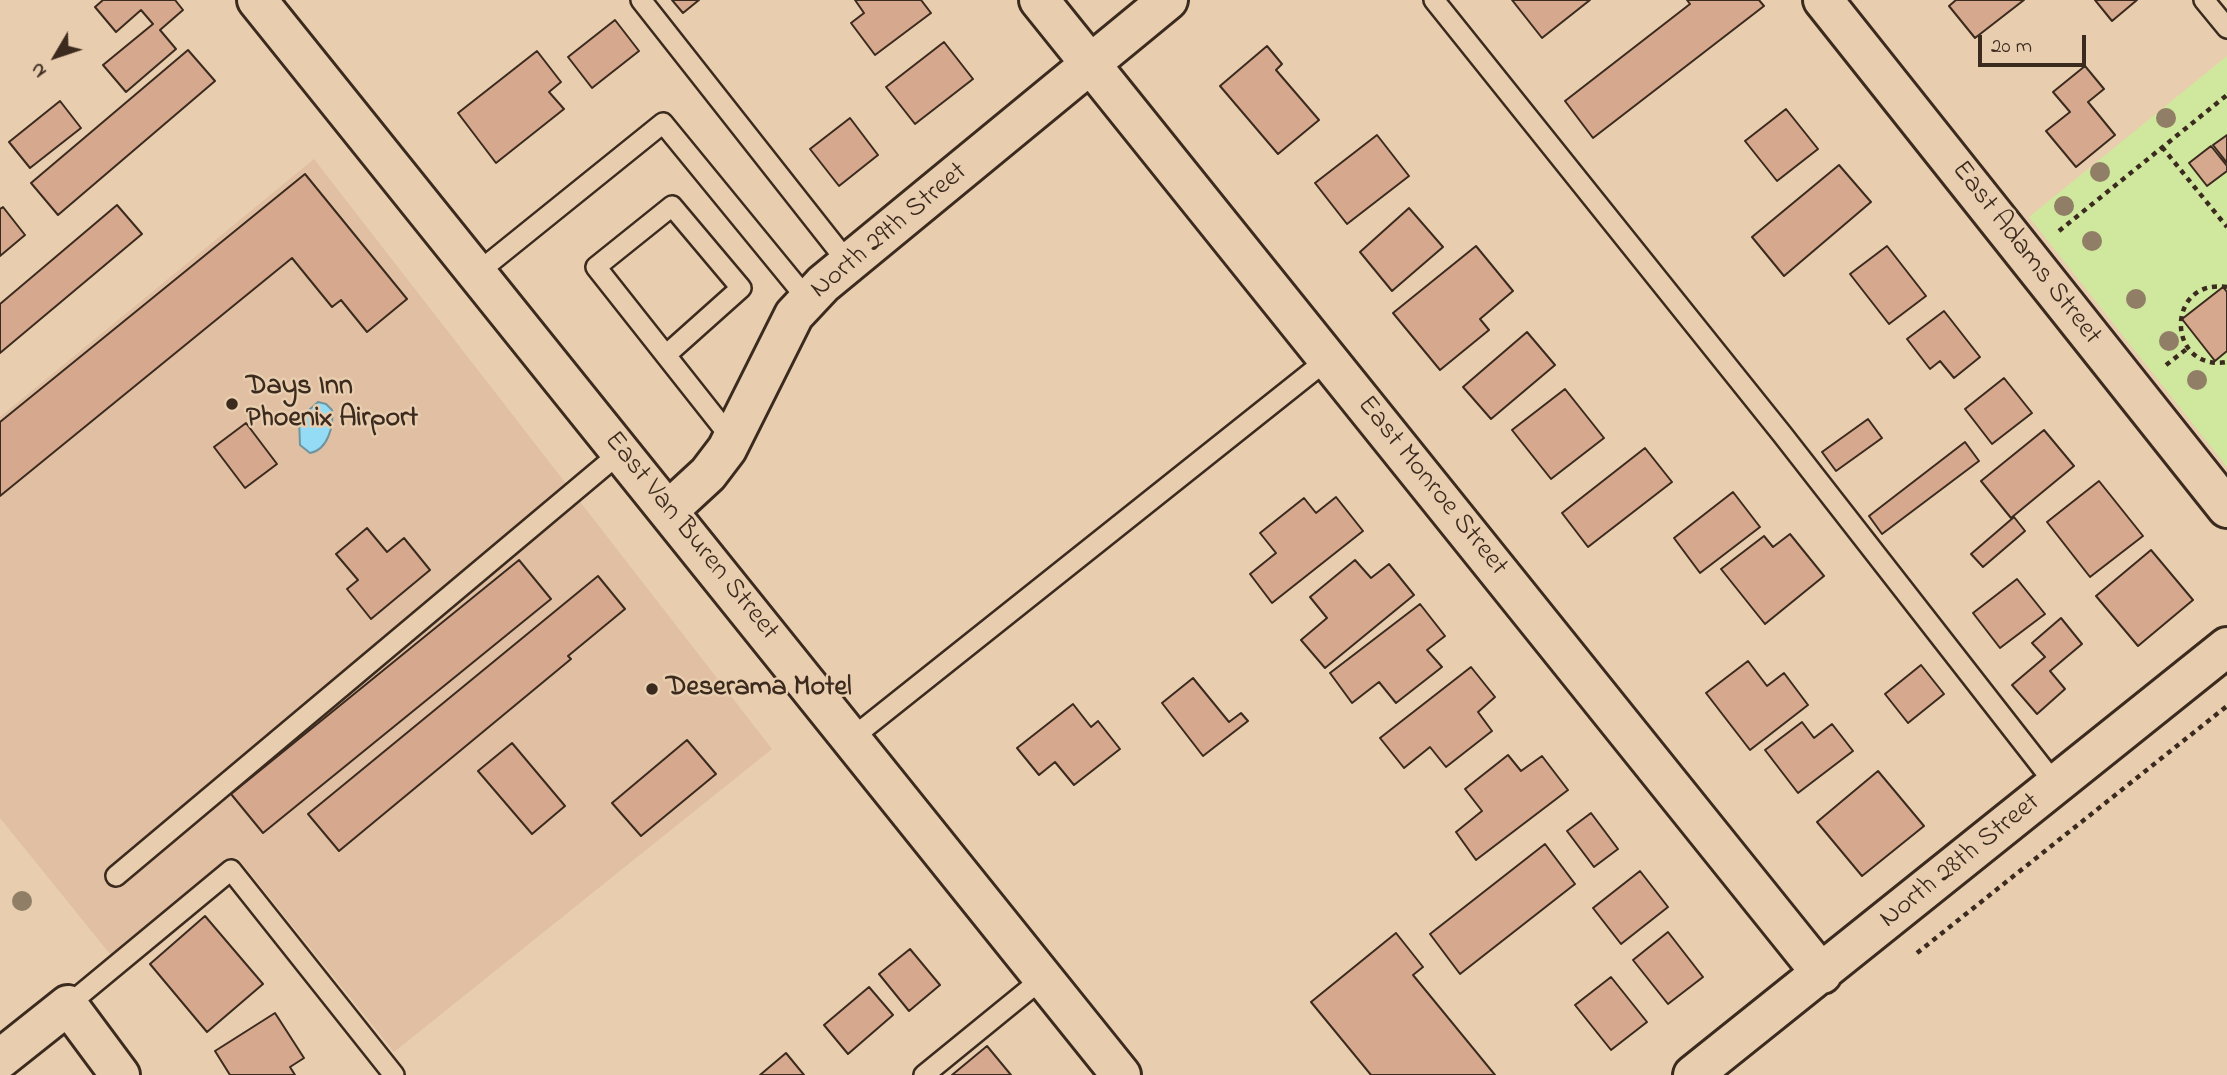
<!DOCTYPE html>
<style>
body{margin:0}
#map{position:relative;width:2227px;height:1075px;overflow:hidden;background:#e8cdaf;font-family:"Indie Flower",sans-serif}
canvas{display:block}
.north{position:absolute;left:21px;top:21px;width:70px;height:70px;-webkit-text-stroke:5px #e8cdaf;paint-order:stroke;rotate:231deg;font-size:19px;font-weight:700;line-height:28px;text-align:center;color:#3b2a1e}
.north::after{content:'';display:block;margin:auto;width:24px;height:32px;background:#3b2a1e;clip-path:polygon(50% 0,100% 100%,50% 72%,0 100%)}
.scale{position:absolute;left:1978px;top:35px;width:108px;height:32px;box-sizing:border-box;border:4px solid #3b2a1e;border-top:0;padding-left:9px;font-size:21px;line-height:24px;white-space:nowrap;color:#3b2a1e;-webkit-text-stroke:5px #e8cdaf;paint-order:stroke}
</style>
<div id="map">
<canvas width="2227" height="1075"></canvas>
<div class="north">N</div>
<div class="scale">20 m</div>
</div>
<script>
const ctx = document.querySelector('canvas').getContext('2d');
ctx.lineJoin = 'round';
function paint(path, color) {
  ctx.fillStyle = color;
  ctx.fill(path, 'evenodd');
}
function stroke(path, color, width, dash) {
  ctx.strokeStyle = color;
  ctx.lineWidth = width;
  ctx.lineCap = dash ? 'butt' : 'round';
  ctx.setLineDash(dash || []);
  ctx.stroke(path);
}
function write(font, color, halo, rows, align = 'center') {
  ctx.font = font + ' "Indie Flower",sans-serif';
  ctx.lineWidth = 5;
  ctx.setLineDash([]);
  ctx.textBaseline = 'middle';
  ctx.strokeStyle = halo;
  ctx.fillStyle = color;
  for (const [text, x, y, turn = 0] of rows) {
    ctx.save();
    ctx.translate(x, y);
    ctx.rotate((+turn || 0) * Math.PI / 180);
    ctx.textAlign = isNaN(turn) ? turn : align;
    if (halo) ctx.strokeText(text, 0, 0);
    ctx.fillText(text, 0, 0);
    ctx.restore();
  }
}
const built = new Path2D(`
 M314,159L772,749L394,1052L237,857L114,959L0,818V417Z`);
const green = new Path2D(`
 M2227,56V467L2029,217Z`);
const water = new Path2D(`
 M318,402L326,404L332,410C334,425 328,450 310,453L300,445L299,419Z`);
const building = new Path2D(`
 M103,0H175L183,10L160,30L176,49L126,92L103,65L153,24L141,10L116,32L95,7Z
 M672,0H699L683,13Z
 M855,0H921L931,13L875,55L851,23L864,13Z
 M1512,0H1590L1542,38Z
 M1687,0H1759L1764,6L1593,138L1565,101L1690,4Z
 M1956,0H2024L1975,38L1949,6Z
 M2095,0H2137L2112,21Z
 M615,20L639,51L592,88L568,57Z
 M944,42L973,79L915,124L886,87Z
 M1267,46L1282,64L1276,70L1319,120L1278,154L1220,86Z
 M188,50L215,81L58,215L31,183Z
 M537,51L561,82L549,92L564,109L496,163L458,113Z
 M2085,66L2104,89L2088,102L2115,135L2076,167L2046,131L2070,112L2053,92Z
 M60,101L81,128L30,168L9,142Z
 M1786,109L1818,149L1777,181L1745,141Z
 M850,118L878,155L839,186L810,149Z
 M1377,135L1409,176L1347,224L1315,183Z
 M2227,135V163L2213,145Z
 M2211,146L2227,166V171L2207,186L2189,163Z
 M1839,165L1871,202L1784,276L1752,237Z
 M305,174L407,299L367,332L341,300L332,307L292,258L0,496V422Z
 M117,205L142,234L0,353V304Z
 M3,207L25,235L0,256V209Z
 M1409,208L1443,247L1392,291L1360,252Z
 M1476,246L1513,291L1480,319L1489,330L1440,370L1393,313Z
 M1887,246L1926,296L1889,324L1850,274Z
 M2223,287L2227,292V351L2215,361L2182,319Z
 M1944,311L1980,357L1954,378L1940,361L1930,369L1907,339Z
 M1527,332L1555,365L1491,419L1463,387Z
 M2004,378L2032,413L1992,444L1965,409Z
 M1565,389L1604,438L1551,479L1512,430Z
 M1868,419L1882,438L1836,471L1822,452Z
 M246,423L277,464L245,488L214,447Z
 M2044,430L2074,466L2011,518L1981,481Z
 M1965,442L1979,461L1882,534L1869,516Z
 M1645,448L1672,482L1588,547L1562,513Z
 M2099,481L2143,536L2090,577L2047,522Z
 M1733,492L1760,527L1700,573L1674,538Z
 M1336,497L1363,531L1272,603L1250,574L1276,553L1260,533L1304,498L1316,513Z
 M2014,517L2025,531L1983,567L1971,554Z
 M367,528L387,552L404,538L430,570L371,619L347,589L358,580L336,554Z
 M1790,534L1824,576L1765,624L1721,569L1764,536L1773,547Z
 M2151,550L2193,600L2138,646L2096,596Z
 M519,560L551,599L263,833L231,794Z
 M1355,560L1371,578L1389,564L1414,595L1325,668L1301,640L1327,618L1310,597Z
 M598,576L625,609L568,656L571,659L339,851L308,814Z
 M2017,579L2045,614L2000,648L1973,613Z
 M1420,604L1445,636L1427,650L1442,667L1396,703L1379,682L1352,703L1330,673Z
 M2061,618L2082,644L2050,671L2065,689L2037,714L2012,685L2045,657L2032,643Z
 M1748,661L1767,686L1784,673L1808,705L1750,750L1706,693Z
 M1921,665L1944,694L1908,723L1885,694Z
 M1471,667L1495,697L1478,712L1492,731L1446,767L1430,747L1404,768L1380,738Z
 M1193,678L1229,722L1241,713L1248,721L1203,756L1162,703Z
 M1073,704L1091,727L1098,721L1120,749L1074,785L1055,762L1039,775L1017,748Z
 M1802,722L1814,738L1832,724L1853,751L1798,793L1765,750Z
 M687,740L716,774L641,836L612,803Z
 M512,743L565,806L532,834L478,771Z
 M1508,755L1521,771L1542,756L1568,790L1476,860L1456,832L1482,811L1465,789Z
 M1878,771L1924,826L1862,876L1817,822Z
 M1591,813L1618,849L1594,867L1567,831Z
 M1545,844L1575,884L1460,974L1430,934Z
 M1640,871L1668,907L1621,944L1593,908Z
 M205,916L263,984L207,1032L150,964Z
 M1668,932L1703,977L1668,1004L1633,960Z
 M1396,933L1423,967L1413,975L1495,1075H1371L1311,1002Z
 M910,949L940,985L909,1011L879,974Z
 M1611,977L1647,1022L1611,1050L1575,1005Z
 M869,987L893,1015L848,1054L824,1025Z
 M275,1013L304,1058L290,1067L295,1075H230L215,1051Z
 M987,1046L1011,1075H952Z
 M786,1053L804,1075H760Z`);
const path = new Path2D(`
 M2162,147L2227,227
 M2059,231L2227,95
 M2227,287C2165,278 2166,372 2227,362
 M2166,365L2188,348
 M1917,953L2227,706`);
const lane = new Path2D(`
 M641,0L849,264
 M1434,0L1782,434L2056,785
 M2204,0L2227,28
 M477,273L663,123L808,300
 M666,355L741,288L672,206L596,267L732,439
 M852,738L1328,359
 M116,876L621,452
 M68,1005L231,870L394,1075
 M924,1075L1043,978`);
const street = new Path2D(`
 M1039,0L1822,974
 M1823,0L2227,508
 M669,510L708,474L727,449L794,315L823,284L1168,0
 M0,1059L68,1005L120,1075
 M1693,1075L2227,647`);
const primary = new Path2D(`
 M257,0L1121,1075`);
const trees = [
 [2166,118],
 [2100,172],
 [2064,206],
 [2092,241],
 [2136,299],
 [2169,341],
 [2197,380],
 [22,901]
];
const markers = [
 [232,404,7,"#3b2a1e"],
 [652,689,7,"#3b2a1e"]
];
const streetNames = [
 ["North 29th Street",890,232,-40],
 ["East Adams Street",2025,254,52],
 ["East Monroe Street",1431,487,51],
 ["East Van Buren Street",690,537,51],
 ["North 28th Street",1961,862,-39]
];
const poiNames = [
 ["Days Inn",246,388],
 ["Phoenix Airport",246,420],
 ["Deserama Motel",666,689]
];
paint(built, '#e0bfa2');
paint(green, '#d0e89d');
paint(water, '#94dcf5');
stroke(water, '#70959f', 2);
paint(building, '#d6a88e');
stroke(building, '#3b2a1e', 2);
stroke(lane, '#3b2a1e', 24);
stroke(street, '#3b2a1e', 44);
stroke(primary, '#3b2a1e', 44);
stroke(path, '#3b2a1e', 4.5, [5, 5]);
stroke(lane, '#e8cdaf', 19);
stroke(street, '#e8cdaf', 38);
stroke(primary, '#e8cdaf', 38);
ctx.fillStyle = '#917e66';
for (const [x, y] of trees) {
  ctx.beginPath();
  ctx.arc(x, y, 10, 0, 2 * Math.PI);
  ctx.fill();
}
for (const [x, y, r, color] of markers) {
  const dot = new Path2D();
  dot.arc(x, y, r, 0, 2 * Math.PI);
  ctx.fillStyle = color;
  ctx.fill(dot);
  stroke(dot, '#e8cdaf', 2.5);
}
write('28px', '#3b2a1e', '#e8cdaf', streetNames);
write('bold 28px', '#3b2a1e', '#e8cdaf', poiNames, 'left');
</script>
